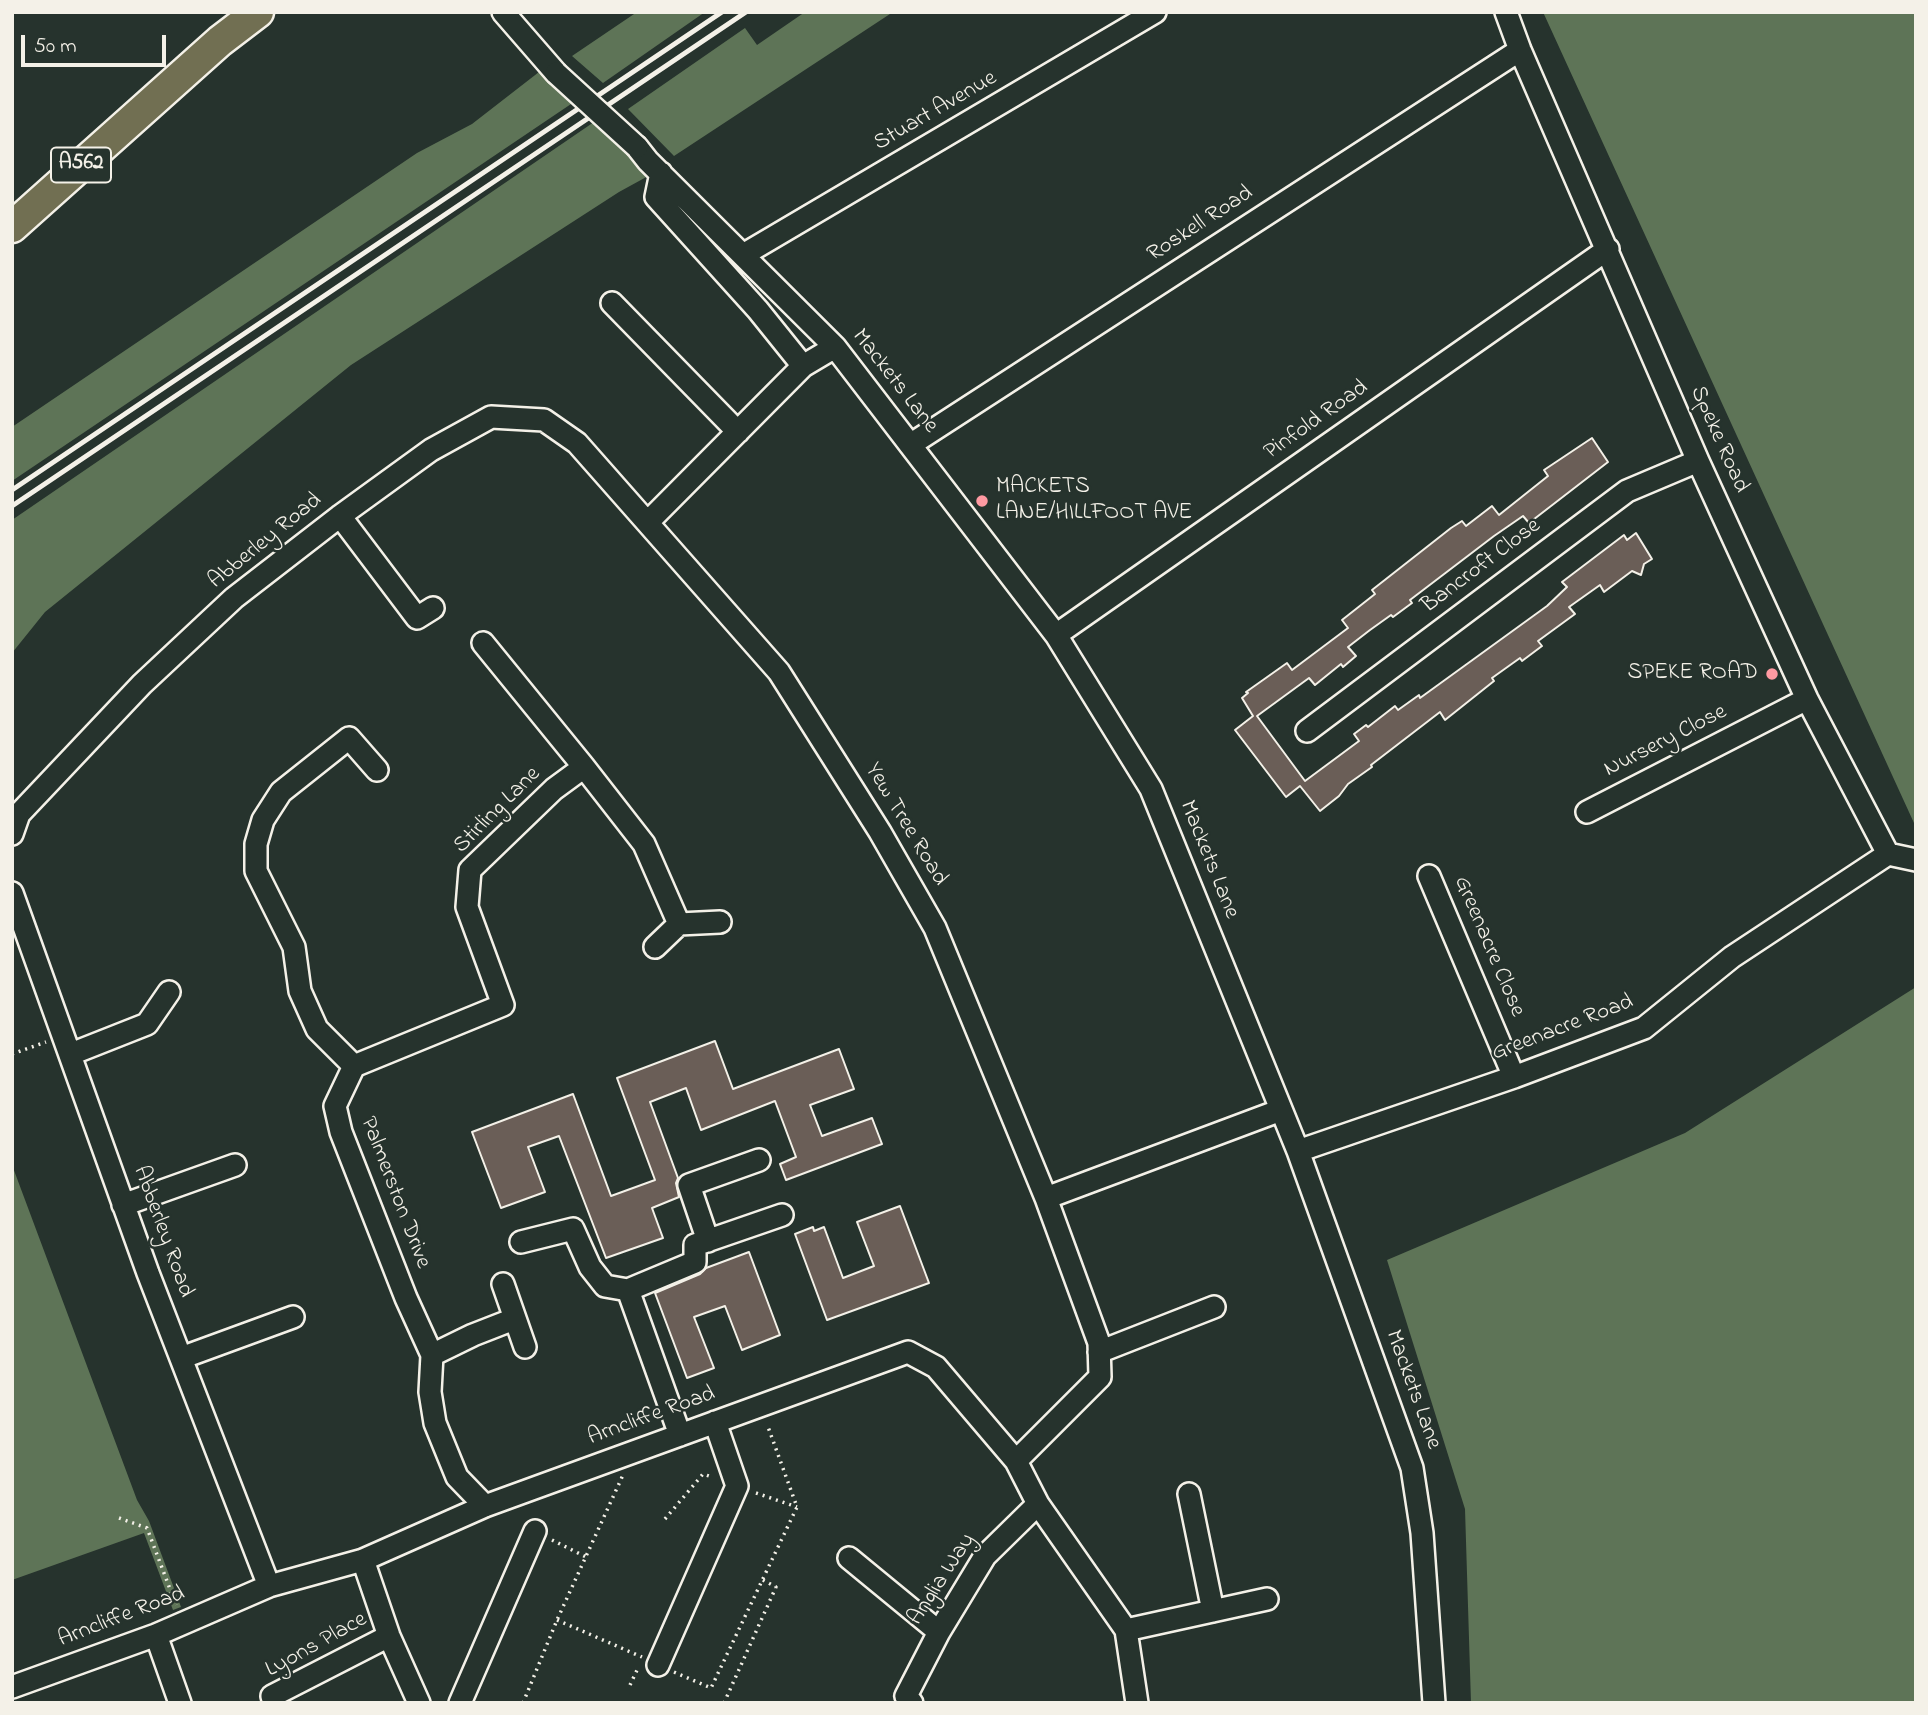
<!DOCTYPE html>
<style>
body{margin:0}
#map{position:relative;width:1928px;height:1715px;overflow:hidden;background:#26332d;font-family:"Indie Flower",sans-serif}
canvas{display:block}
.frame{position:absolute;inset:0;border:14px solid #f4f1e8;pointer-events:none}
.scale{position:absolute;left:21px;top:35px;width:145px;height:32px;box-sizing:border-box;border:4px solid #f4f1e8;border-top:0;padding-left:9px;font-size:21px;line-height:24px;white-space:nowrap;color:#f4f1e8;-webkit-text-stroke:5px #26332d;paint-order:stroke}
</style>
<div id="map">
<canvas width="1928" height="1715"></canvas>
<div class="frame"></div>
<div class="scale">50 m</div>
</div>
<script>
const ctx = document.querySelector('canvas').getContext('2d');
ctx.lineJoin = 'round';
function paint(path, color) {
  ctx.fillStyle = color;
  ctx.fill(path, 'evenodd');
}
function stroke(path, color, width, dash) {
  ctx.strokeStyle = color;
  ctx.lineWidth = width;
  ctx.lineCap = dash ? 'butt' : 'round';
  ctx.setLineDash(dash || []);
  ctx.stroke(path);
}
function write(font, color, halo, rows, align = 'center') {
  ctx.font = font + ' "Indie Flower",sans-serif';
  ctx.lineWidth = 5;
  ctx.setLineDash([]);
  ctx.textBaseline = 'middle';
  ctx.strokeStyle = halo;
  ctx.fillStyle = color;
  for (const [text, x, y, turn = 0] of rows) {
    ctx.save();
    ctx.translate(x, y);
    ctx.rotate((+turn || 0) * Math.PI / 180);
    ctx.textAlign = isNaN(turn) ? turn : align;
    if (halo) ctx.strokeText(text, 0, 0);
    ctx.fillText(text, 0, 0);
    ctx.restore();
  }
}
const green = new Path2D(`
 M637,12H705L603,83L572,56Z
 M805,12H893L674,156L628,109L745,28L757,45Z
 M1543,12H1916V823H1914Z
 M539,72L574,102L12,481V427L417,153L472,124Z
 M594,122L650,175L619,192L351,365L45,612L12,653V520Z
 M1916,987V1703H1471L1465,1509L1387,1260L1685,1133Z
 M12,1165L137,1500L149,1521L181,1607L173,1610L144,1533L12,1580Z`);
const building = new Path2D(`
 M1592,438L1608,462L1529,523L1523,516L1494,536L1410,600L1412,603L1393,617L1391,615L1370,630L1348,647L1356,656L1343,667L1341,664L1315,685L1309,678L1257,716L1305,781L1359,741L1354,734L1366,725L1368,727L1395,706L1398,710L1419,695L1420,698L1547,606L1567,587L1562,582L1624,535L1627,540L1636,533L1652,559L1644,564L1641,575L1632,571L1604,592L1600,585L1569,607L1575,614L1538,641L1542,646L1522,661L1520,658L1492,678L1494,681L1445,720L1440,712L1371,765L1372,767L1348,784L1339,796L1320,811L1300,786L1286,797L1235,730L1253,716L1242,698L1248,693L1246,692L1287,663L1292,670L1348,628L1342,620L1375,594L1372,590L1451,528L1462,521L1466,526L1492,506L1499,515L1548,476L1544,470Z
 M715,1041L733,1089L839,1049L854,1089L810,1105L822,1136L872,1118L882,1144L786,1180L780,1164L796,1157L775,1101L701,1130L686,1088L650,1102L678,1178L676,1183L679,1197L652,1208L663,1238L606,1258L559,1136L528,1147L545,1192L501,1208L472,1132L573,1094L611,1196L655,1180L617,1078Z
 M900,1206L929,1283L827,1320L795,1234L813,1227L814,1231L824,1227L843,1278L874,1266L857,1222Z
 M749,1252L780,1335L742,1350L725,1306L694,1317L714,1368L687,1378L655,1293L700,1274L706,1268Z`);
const path = new Path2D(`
 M12,1054L46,1042
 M756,1493L797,1507
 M119,1518L147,1528L176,1605
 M665,1519L703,1474L712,1477
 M552,1540L586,1557
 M557,1620L642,1657
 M674,1672L711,1688L797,1507L767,1424
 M630,1685L639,1666
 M523,1703L557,1620L623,1475
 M724,1703L776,1587L761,1579`);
const minor = new Path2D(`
 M503,12L556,73
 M1506,12L1520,50L1698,461L1807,699L1888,854L1916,860
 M637,147L648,161L835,347L1056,635L1151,789L1298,1151L1412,1468L1422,1533L1434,1703
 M661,173L656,197L758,310L803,366
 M743,255L1155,12
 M612,303L738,432
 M910,445L1520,50
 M340,516L417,618L433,608
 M648,522L803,366L835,347
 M1056,635L1608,249
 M483,643L584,767
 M1307,731L1627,491L1698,461
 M377,770L349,738L281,792L263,820L256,844V871L294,947L300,991L317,1029L354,1066L335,1106L341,1132L406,1298L432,1355L430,1392L435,1423L457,1477L485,1506
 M1587,812L1807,699
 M12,834L19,814L142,684L234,598L340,516L431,450L491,417L544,420L577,443L779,672L880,832L935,928L1046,1198L1099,1343L1100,1377L1016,1461
 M1429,876L1514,1077
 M12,893L148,1273L269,1586
 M655,947L679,924L720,922
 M71,1054L147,1024L169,992
 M354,1066L503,1005L467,907L470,870L554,789L584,767L644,844L679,924
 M1298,1151L1514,1077L1644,1028L1732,957L1888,854
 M1046,1198L1281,1110
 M123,1205L235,1165
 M708,1241L689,1185L759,1160
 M521,1242L573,1229L590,1267L605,1286L628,1290
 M503,1284L525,1347
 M1099,1352L1214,1307
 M432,1355L473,1335L514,1319
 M181,1358L293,1317
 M680,1435L628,1290L695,1262V1245L782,1215
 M1189,1494L1213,1611
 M849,1558L939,1632
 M363,1560L389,1636L419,1703
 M1126,1630L1267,1599
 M156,1635L180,1703
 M658,1665L737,1486L715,1422
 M12,1687L156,1635L269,1586L363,1560L485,1506L908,1352L936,1367L1016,1461L1038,1504L1126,1630L1137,1703
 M274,1703L272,1696L389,1636
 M460,1703L535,1531
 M912,1703L906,1696L939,1632L985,1556L1038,1504`);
const highway = new Path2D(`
 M12,227L220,41L258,12`);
const rail = new Path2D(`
 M12,490L722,12
 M12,506L746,12`);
const minorBridge = new Path2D(`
 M556,73L637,147`);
const markers = [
 [982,501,7,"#ff9aa2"],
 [1772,674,7,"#ff9aa2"]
];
const shields = [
 [81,165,60]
];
const shieldNames = [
 ["A562",81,165]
];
const streetNames = [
 ["Stuart Avenue",936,112,-30],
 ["Roskell Road",1201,225,-33],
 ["Mackets Lane",894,382,52],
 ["Pinfold Road",1317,421,-35],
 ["Speke Road",1718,440,66],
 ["Abberley Road",266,542,-39],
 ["Bancroft Close",1482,567,-37],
 ["Nursery Close",1666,742,-27],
 ["Stirling Lane",498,811,-45],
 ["Yew Tree Road",905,825,59],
 ["Mackets Lane",1208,860,68],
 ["Greenacre Close",1488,947,67],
 ["Greenacre Road",1563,1029,-21],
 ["Palmerston Drive",394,1193,69],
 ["Abberley Road",162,1232,70],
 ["Mackets Lane",1412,1390,70],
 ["Arncliffe Road",652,1417,-20],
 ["Anglia Way",943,1580,-57],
 ["Arncliffe Road",122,1618,-21],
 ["Lyons Place",317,1646,-29]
];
const poiNames = [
 ["MACKETS",996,488],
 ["LANE/HILLFOOT AVE",996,514],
 ["SPEKE ROAD",1758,674,"right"]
];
paint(green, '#5e7457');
paint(building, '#6a5e57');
stroke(building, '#f4f1e8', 2);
stroke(minor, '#f4f1e8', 26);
stroke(highway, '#f4f1e8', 35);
stroke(path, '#f4f1e8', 3.5, [2, 5]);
stroke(minor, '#26332d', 21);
stroke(highway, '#716f52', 30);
stroke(rail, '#f4f1e8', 5);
stroke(minorBridge, '#f4f1e8', 26, []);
stroke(minorBridge, '#26332d', 21);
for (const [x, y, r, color] of markers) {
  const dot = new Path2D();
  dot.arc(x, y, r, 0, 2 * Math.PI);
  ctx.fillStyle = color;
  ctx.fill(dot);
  stroke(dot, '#26332d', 2.5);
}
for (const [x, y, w] of shields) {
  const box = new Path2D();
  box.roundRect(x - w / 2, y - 17.5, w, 35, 5);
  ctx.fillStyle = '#26332d';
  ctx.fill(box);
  stroke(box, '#f4f1e8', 2);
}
write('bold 21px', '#f4f1e8', null, shieldNames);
write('23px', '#f4f1e8', '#26332d', streetNames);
write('23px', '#f4f1e8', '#26332d', poiNames, 'left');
</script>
